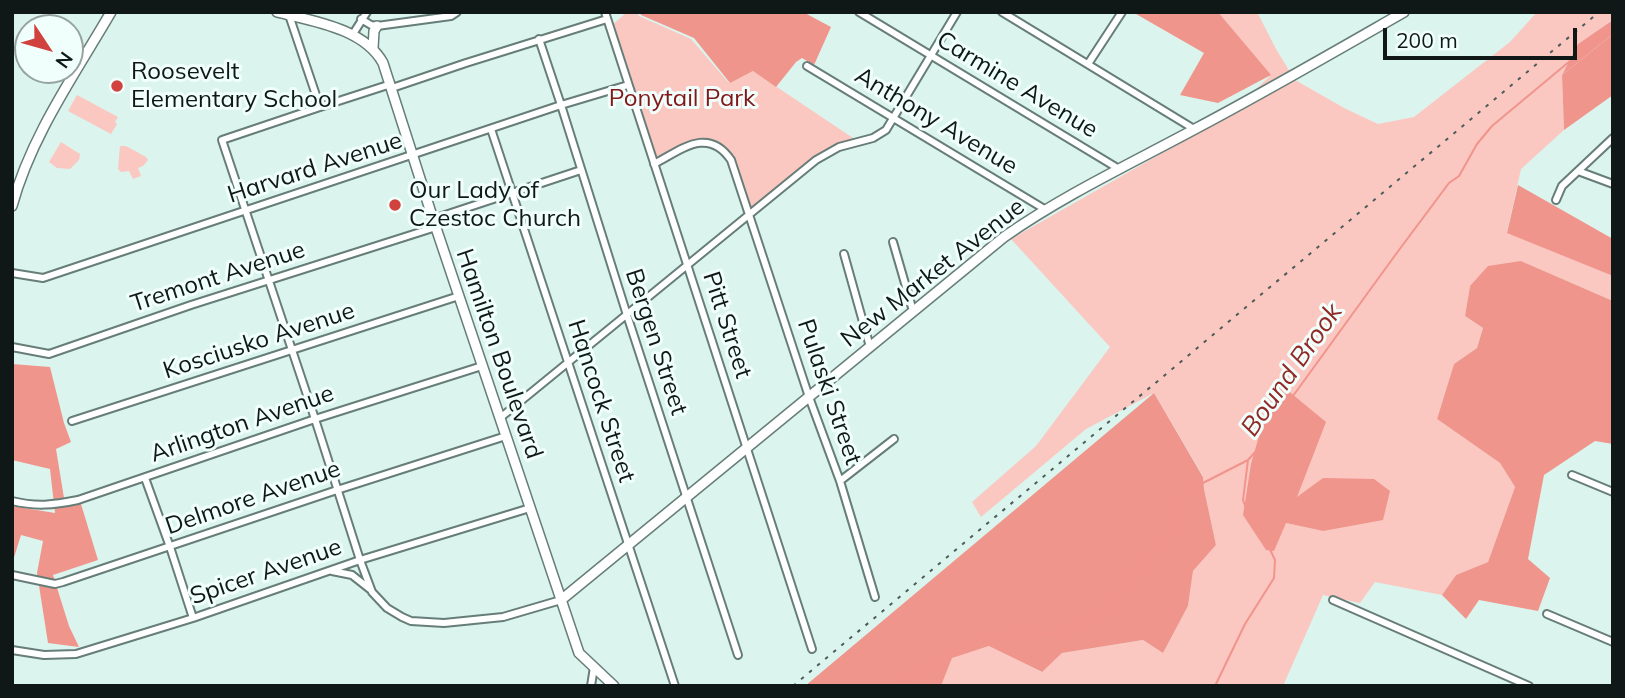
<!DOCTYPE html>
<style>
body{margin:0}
#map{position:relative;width:1625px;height:698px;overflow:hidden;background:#dbf4ee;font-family:Mulish,sans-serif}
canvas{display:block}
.frame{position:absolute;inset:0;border:14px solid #0f1816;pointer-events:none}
.north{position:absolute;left:14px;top:14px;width:70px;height:70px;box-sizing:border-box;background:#f0fffb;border:2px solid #96a39f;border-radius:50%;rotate:126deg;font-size:19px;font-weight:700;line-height:28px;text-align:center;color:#0f1816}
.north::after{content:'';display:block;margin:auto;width:24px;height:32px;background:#d1423f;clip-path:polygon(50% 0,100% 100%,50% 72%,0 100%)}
.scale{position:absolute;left:1383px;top:28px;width:194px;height:32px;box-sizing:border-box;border:4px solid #0f1816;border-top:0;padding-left:9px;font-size:21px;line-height:24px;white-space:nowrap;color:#0f1816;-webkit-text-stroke:5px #f0fffb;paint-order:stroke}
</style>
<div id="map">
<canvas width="1625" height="698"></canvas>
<div class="frame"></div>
<div class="north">N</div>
<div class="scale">200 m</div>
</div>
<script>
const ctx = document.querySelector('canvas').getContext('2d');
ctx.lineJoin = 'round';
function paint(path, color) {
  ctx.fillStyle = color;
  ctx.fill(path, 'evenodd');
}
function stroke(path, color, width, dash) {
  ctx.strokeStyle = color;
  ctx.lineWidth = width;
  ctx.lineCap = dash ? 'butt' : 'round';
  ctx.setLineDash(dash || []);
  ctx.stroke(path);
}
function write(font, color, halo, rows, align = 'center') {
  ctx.font = font + ' Mulish,sans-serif';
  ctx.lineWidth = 6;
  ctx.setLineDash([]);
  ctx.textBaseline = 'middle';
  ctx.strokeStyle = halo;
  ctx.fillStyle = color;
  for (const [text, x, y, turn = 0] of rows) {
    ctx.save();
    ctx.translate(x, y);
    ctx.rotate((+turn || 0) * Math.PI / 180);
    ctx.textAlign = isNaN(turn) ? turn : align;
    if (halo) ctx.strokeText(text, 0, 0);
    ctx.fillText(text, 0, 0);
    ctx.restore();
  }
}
const green = new Path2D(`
 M627,12H637L639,16L691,39L729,83L753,71L856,140L804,169L749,214L727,153L699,142L657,166L610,27Z
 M1218,12H1257L1276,49L1295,80L1346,109L1378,124L1414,117L1510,42L1537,12H1613V20L1578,44L1562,75L1564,130L1521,169L1507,232L1613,276V301L1521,261L1470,286L1465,316L1483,328L1477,348L1454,364L1437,419L1500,463L1515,487L1488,562L1456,575L1442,595L1375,582L1360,603L1323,595L1283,686H941L952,657L990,646L1041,672L1062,653L1143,640L1163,653L1188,606L1193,571L1216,545L1204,489L1203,476L1154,393L1086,429L981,517L972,502L1036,446L1110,347L1011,239L1229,115L1270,76ZM1275,380L1296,498L1323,531L1286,523Z
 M77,95L118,117L115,122L117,124L111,134L68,111Z
 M61,142L80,154L79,160L70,169L57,168L49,162Z
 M120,146H126L146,157L148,160L143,166L138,168L141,176L133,179L129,171L121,172L118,169Z`);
const forest = new Path2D(`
 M639,12H803L831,27L814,65L802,58L796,62L776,87L753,71L730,83L694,38L641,15Z
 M1137,12H1218L1271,75L1218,103L1180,95L1204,53L1136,14Z
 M1613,34V95L1564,130L1562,75Z
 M1518,185L1613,239V276L1507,233Z
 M1521,261L1613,301V444L1595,441L1544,475L1528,559L1550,578L1538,611L1479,600L1466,619L1442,595L1456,575L1488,562L1515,487L1500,463L1437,419L1454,364L1477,348L1483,328L1465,316L1470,286L1488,266Z
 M12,364L50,367L64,423L71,442L56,449L64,498L81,504L98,560L53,575L69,626L79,647L48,643L37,573L43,541L21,535L12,564V506L55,513L50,469L12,460Z
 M1275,380L1326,422L1297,497L1323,478L1374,479L1390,491L1383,520L1323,531L1286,523L1274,551L1266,550L1243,515L1251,464Z
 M1154,393L1203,477L1204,489L1216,545L1193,571L1188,606L1163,653L1143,640L1062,653L1042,672L989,646L952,658L941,686H805Z`);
const water = new Path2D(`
 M1613,20V34L1562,75L1578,44Z`);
const stream = new Path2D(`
 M883,686L906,681L927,669L964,644L994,635L1016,631L1059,634L1084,623L1106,611L1127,582L1161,546L1175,527L1182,511L1184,497L1201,484L1248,460L1267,439L1285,407L1396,254L1449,183L1459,176L1477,144L1492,126L1570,61
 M1215,686L1245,624L1274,578L1275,560L1266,541L1251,522L1243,500L1248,460`);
const street = new Path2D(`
 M605,12L812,649
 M859,12L1119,169
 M1002,12L1194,129
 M289,15L320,107
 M361,19L371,25L377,26L451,16L457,12
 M353,34L367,12
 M539,39L561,105L627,315L738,655
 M1088,64L1122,12
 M807,66L1046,210
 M391,84L320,107L222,140L315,419L360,560L372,592L387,608L402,617L411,621L444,623L503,617L561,600
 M392,88L466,63L607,19
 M491,129L675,686
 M654,164C681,150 708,126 731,160L809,397L840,481L875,597
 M1578,171L1613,184
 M1556,200L1562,186L1613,138
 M433,219L581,170
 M893,242L913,311
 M844,254L870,347
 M12,273L43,278L561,105L628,85
 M12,347L49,354L191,305L436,227
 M500,418L816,160L839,147L873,138L886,130L957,12
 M72,421L459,296
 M1572,475L1613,492
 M145,478L170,547L193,618
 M840,481L894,439
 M12,501C37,507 53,505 78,500L315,419L482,366
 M332,571L352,575L371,590
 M12,575L55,584L63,582L337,490L506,436
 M1333,600L1529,686
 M1547,614L1613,642
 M12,650L44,655L76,654L193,618L360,560L530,508
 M591,686L594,667`);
const secondary = new Path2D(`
 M277,12C312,21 364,28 383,63L433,219L579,653L614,686
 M373,48L374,31L377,26
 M12,206C31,136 75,74 111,12
 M561,600L1004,237C1064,195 1130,164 1195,129C1265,92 1334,52 1404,12`);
const rail = new Path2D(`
 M793,686L1599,12`);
const markers = [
 [117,86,7,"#d1423f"],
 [395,205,7,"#d1423f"]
];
const poiNames = [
 ["Roosevelt",131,72],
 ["Elementary School",131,100],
 ["Our Lady of",409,191],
 ["Czestoc Church",409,219]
];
const streetNames = [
 ["Carmine Avenue",1017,85,31],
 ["Anthony Avenue",936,121,31],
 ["Harvard Avenue",315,168,-18],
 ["New Market Avenue",933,273,-38],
 ["Tremont Avenue",218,277,-18],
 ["Pitt Street",727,325,72],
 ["Kosciusko Avenue",259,341,-18],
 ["Bergen Street",656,342,72],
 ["Hamilton Boulevard",499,354,71],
 ["Pulaski Street",829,392,71],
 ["Hancock Street",601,401,72],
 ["Arlington Avenue",242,424,-19],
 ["Delmore Avenue",253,498,-19],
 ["Spicer Avenue",266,572,-19]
];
const parkNames = [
 ["Ponytail Park",682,99]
];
const waterNames = [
 ["Bound Brook",1292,370,-55]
];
paint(green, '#fbc7c1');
paint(forest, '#f0958c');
paint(water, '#f0948c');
stroke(stream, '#f0948c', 2);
stroke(street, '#677d78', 10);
stroke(secondary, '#677d78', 12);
stroke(street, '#fff', 6);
stroke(secondary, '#fff', 9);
stroke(rail, '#4e5c59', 2, [3.5, 7]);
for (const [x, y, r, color] of markers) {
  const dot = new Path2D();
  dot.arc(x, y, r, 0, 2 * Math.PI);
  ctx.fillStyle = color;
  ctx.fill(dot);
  stroke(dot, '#f0fffb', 2.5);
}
write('24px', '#0f1816', '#f0fffb', poiNames, 'left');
write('24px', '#0f1816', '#f0fffb', streetNames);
write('24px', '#821719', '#f0fffb', parkNames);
write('italic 26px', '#932927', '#f0fffb', waterNames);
</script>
